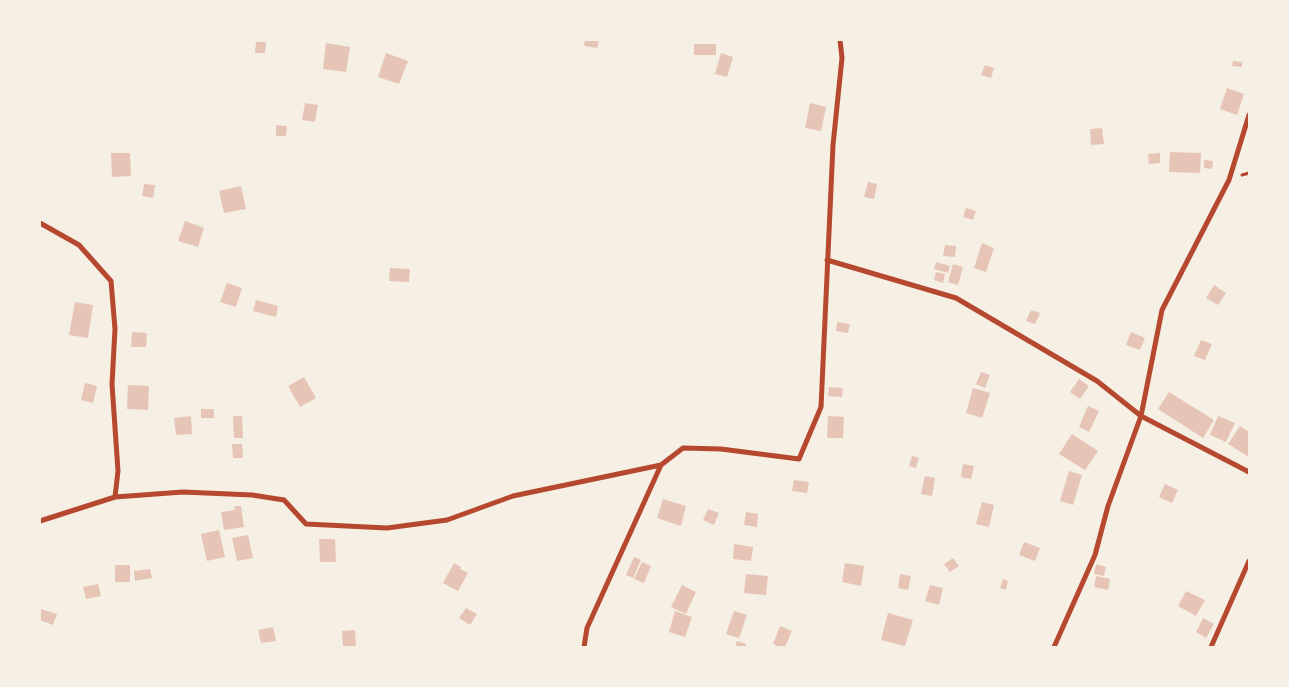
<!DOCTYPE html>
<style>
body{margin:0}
#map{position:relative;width:1289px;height:687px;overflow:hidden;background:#f6efe4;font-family:"PT Serif",serif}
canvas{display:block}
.frame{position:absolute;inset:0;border:41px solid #f6efe4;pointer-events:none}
</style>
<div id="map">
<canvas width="1289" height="687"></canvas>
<div class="frame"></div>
</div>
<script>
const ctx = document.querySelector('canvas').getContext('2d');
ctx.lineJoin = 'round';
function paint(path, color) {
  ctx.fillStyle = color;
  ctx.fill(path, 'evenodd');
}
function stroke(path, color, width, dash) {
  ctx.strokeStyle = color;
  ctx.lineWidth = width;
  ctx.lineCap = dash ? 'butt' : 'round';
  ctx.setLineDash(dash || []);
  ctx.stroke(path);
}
const building = new Path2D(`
 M585,40H599L597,48L584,46Z
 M256,42H266L265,53H255Z
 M326,43L350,47L346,72L323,69Z
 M694,44H716V55H694Z
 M386,53L408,61L399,84L378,77Z
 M721,53L733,57L727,77L715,74Z
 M1233,61L1242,62V67L1232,66Z
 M985,65L994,68L991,78L981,75Z
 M1227,88L1244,94L1237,115L1220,109Z
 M305,103L318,105L315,122L302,120Z
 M810,103L826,107L821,131L805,128Z
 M276,125L287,126L286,136H276Z
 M1102,128L1104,144L1091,145L1090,129Z
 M1170,152L1201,153L1200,173L1169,172Z
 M111,153H130L131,176L112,177Z
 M1160,153V163L1149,164L1148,154Z
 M1204,160L1213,161L1212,169L1204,168Z
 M868,182L877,184L874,199L864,197Z
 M144,184L155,185L153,198L142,196Z
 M241,186L246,209L224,213L219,191Z
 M966,208L976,211L973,220L963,217Z
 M185,221L204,228L198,247L178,241Z
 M982,243L994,248L986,272L974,268Z
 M945,245L956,246L955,257L943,256Z
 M936,262L950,266L948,273L934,269Z
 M953,264L963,267L958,285L948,282Z
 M390,268L410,269L409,282L389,281Z
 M936,272L945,274L943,283L934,280Z
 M227,283L242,288L236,307L220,302Z
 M1214,285L1226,293L1218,305L1206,298Z
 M256,300L278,306L276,317L253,311Z
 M75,302L93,305L88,338L69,335Z
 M1031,310L1040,313L1035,324L1026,321Z
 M837,322L850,324L848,333L836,331Z
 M132,332L147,333L146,347H131Z
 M1131,332L1145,338L1140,350L1126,345Z
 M1201,340L1212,344L1205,360L1194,356Z
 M981,372L990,375L985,388L976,384Z
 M304,377L316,398L300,407L288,386Z
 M1079,379L1089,386L1080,399L1070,392Z
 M85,383L97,386L93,403L81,400Z
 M128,385L149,386L148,410L127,409Z
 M829,387L843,388L842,397L828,396Z
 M973,388L990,393L982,418L966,413Z
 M1169,392L1214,420L1203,438L1158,409Z
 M1088,406L1099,411L1089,432L1079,427Z
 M201,409H214V418H201Z
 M191,416L192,434L176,435L174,418Z
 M233,416H242L243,438H234Z
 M828,416L844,417L843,438H827Z
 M1218,416L1235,423L1226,442L1210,435Z
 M1240,426L1249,432V457L1228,444Z
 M1072,434L1098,451L1085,470L1059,454Z
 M232,444H242L243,458H233Z
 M912,456L919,458L916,468L909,466Z
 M963,464L974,466L971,479L961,477Z
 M1069,471L1082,475L1073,505L1060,501Z
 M925,476L935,478L932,496L921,494Z
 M794,480L809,482L807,493L792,491Z
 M1165,484L1178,490L1172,503L1159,497Z
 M663,499L686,506L681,526L657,518Z
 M982,502L994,505L989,527L976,524Z
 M234,506H241L244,527L224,530L221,512L235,510Z
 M708,509L719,513L714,525L703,520Z
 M746,512L758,514L757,527L744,525Z
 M219,530L225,557L207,561L201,534Z
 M248,535L253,558L237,561L232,538Z
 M319,539H335L336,562H320Z
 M1024,542L1040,548L1035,561L1019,555Z
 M734,544L753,547L751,561L733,559Z
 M634,557L641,560L633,578L626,575Z
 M953,558L959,566L950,572L944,564Z
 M642,562L651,566L644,583L634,579Z
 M454,563L461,567L460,569L468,573L458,591L443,583Z
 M845,563L864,566L861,586L842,582Z
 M1096,564L1106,567L1104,576L1094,574Z
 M115,565H130V582H115Z
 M150,569L152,578L135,581L134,571Z
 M746,574L768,576L766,595L744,593Z
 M900,574L911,576L908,590L898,588Z
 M1096,576L1110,579L1108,590L1094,587Z
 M1003,579L1008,581L1006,590L1000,588Z
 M98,584L101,596L86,599L83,587Z
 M682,585L696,592L686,614L671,607Z
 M930,585L943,588L939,605L925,601Z
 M1186,591L1205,600L1196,616L1178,606Z
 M466,608L477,614L470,625L459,618Z
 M41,609L57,614L53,625L40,620Z
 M675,611L692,617L685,637L669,632Z
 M734,611L747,615L739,638L726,634Z
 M888,613L913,620L905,646L881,640Z
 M1203,618L1214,624L1206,638L1196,632Z
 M780,626L792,631L785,647H779L773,644Z
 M273,627L276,641L261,643L258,630Z
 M355,630L356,647H343L342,631Z
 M737,641L746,644V647H735Z`);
const path = new Path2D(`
 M1242,175L1249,173`);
const minor = new Path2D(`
 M40,223L79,245L111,281L115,329L112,384L118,471L115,497
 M827,260L956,298L1097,381L1141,416L1249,472
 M40,521L115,497L183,492L252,495L284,500L306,524L387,528L447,520L513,496L661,465
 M584,647L587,628L661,465L683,448L721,449L799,459L821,407L833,145L842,58L840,40
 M1054,647L1095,555L1108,506L1141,416L1162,310L1229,180L1249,115
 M1211,647L1249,561`);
paint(building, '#e6c5b7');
stroke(path, '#b5482f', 3);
stroke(minor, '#b5482f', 5);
</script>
